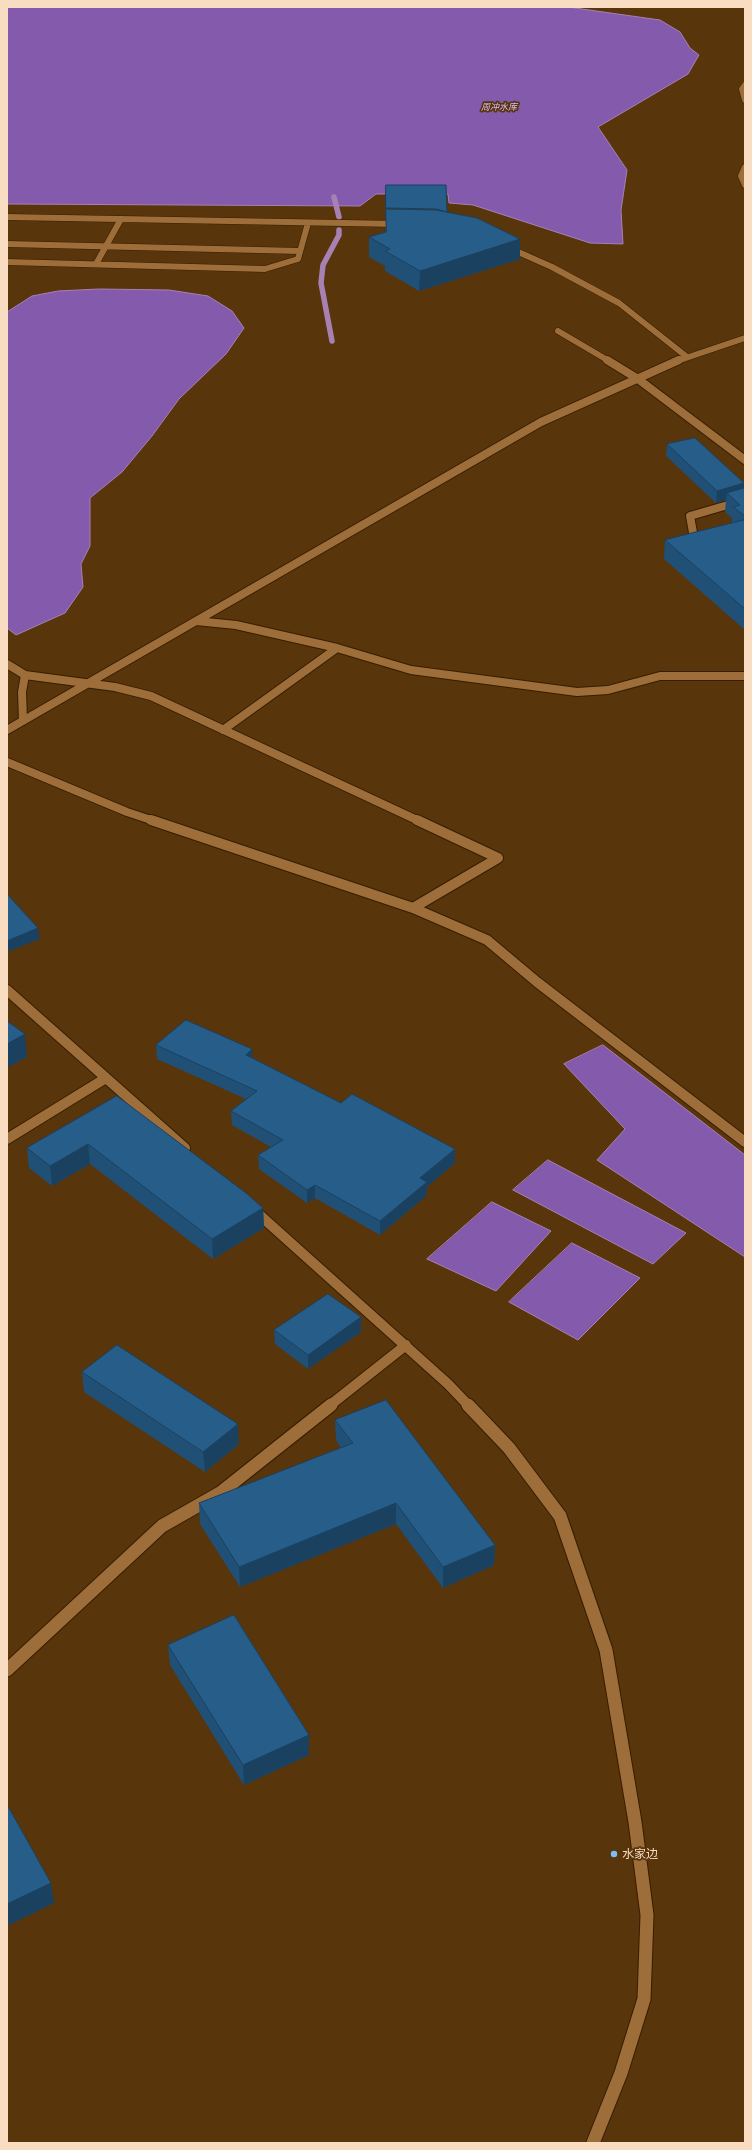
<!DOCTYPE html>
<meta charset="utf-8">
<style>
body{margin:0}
#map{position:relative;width:752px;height:2150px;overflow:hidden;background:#58350a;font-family:Ubuntu,sans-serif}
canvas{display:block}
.frame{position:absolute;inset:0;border:8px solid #f8ddc3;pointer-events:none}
</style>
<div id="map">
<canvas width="752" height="2150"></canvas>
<div class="frame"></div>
</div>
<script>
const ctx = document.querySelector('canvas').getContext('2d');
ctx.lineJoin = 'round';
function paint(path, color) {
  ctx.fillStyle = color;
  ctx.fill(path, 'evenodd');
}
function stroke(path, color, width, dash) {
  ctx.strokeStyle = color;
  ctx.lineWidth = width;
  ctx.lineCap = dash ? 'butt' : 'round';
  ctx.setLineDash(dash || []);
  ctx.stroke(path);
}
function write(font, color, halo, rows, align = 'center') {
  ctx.font = font + ' Ubuntu,"Noto Sans SC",sans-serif';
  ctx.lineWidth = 3.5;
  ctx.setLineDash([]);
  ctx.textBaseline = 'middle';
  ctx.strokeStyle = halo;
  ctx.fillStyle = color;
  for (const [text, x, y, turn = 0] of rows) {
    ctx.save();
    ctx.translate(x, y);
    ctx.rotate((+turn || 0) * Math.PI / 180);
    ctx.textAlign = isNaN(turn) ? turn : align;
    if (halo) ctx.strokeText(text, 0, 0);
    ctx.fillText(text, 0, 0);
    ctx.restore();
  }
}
const water = new Path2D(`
 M7,7H568L660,20L680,32L690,48L699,55L688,74L598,127L627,170L621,210L623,244L590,243L473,205L449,203L448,194H376L360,206L7,204Z
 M100,289L169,290L208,296L232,311L244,328L226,354L179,399L152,436L122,472L90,498V546L81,564L83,587L65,613L16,635L7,628V312L32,296L58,291Z
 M603,1045L745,1155V1257L597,1160L625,1129L564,1064Z
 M548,1160L686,1233L653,1264L513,1190Z
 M492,1202L551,1231L496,1291L427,1259Z
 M572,1243L640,1278L578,1340L509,1302Z`);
const stream = new Path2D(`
 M334,197L339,217
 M332,341L321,283L323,265L339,235V230`);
const minorFar3 = new Path2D(`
 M745,85L742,89L745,100
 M745,167L741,176L745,185
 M7,217L399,224
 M7,244L300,251
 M507,247L552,267L619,303L687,357
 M7,262L265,269L298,259L308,223
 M96,264L121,219
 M558,331L609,361
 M677,361L745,338`);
const minorFar2 = new Path2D(`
 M607,360L638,379L745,460
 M694,538L690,516L745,500
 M196,621L236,625L337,648L223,730
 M337,648L411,670L577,692L608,690L660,676H745
 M7,664L25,675
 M23,721L22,692L25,675L115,687L151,696L419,821
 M7,730L541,422L679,360
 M7,762L127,812L154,821`);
const minorFar1 = new Path2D(`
 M151,820L413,908L487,940L537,982L745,1142
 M413,908L498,858L417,820
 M7,990L185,1148
 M7,1139L106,1078
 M253,1209L448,1384L469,1406
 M329,1406L406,1345`);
const minor = new Path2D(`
 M468,1405L509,1448L560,1516L606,1650L635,1822L647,1915L644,1999L621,2073L593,2143
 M7,1670L162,1526L220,1493L331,1405`);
const wall = new Path2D(`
 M447,212L520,259L419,291L385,271V266L369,257V237Z
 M667,444L744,483L743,488H745V630L664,559L665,540L732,523V518L725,512L726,500L716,503L666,456Z
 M156,1045L253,1058L341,1103L455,1149V1163L427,1187L426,1196L380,1235L315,1198L307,1203L259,1169L258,1155L271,1147L232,1125L231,1111L246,1099L157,1059Z
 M117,1096L263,1208L264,1228L213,1259L90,1164L52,1186L29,1168L27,1148Z
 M274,1330L361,1332L308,1369L275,1344Z
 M82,1372L239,1444L205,1472L84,1392Z
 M335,1420L495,1545L494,1565L443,1588L396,1524L240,1587L200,1524L199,1503L341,1448L336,1440Z
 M168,1645L309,1735V1755L244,1785L170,1665Z`);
const shadedWall = new Path2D(`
 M520,239V259L419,291L420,271Z
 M744,483L743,495L727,493L726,500L716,503L717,491Z
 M38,928L40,939L7,952V941Z
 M25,1034L27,1057L7,1068V1044Z
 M252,1049L253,1063L246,1055Z
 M88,1144L90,1164L52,1186L50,1166Z
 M455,1149V1163L427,1187L426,1196L380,1235V1221L420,1178Z
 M315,1185V1198L307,1203V1190Z
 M263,1208L264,1228L213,1259L212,1239Z
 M361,1317V1332L308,1369V1355Z
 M238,1424L239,1444L205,1472L203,1452Z
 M396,1503V1524L240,1587L239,1567Z
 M495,1545L494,1565L443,1588V1567Z
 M309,1735V1755L244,1785L243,1765Z
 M51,1883L54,1903L7,1926V1904Z`);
const building = new Path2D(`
 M386,185H446L447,212L436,209L386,208Z
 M386,209L436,210L477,218L520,239L420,271L385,251L390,249L369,237L386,232Z
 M695,438L744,483L717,491L667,444Z
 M745,488V516L733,507L740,505L727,493Z
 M745,520V609L665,540Z
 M7,894L38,928L7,941Z
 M186,1020L252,1049L246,1055L341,1103L352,1094L455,1149L420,1178L427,1182L380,1221L315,1185L307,1190L258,1155L283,1140L231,1111L257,1091L156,1045Z
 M7,1021L25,1034L7,1044Z
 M117,1096L246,1193L263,1208L212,1239L88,1144L50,1166L27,1148Z
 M328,1294L361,1317L308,1355L274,1330Z
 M117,1345L238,1424L203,1452L82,1372Z
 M386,1400L495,1545L443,1567L396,1503L239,1567L199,1503L353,1443L335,1420Z
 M234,1615L309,1735L243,1765L168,1645Z
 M9,1808L51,1883L7,1904V1809Z`);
const markers = [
 [614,1854,4,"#7bbef8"]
];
const farWaternames = [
 ["周冲水库",499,107]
];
const nearPoinames = [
 ["水家边",622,1854]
];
paint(water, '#845aac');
stroke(water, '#a781b3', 1);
stroke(stream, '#a781b3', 5.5);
stroke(minorFar3, '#361e02', 7);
stroke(minorFar2, '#361e02', 10);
stroke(minorFar1, '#361e02', 12);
stroke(minor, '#361e02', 15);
stroke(minorFar3, '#9e6e3a', 6);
stroke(minorFar2, '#9e6e3a', 8);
stroke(minorFar1, '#9e6e3a', 10);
stroke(minor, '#9e6e3a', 13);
paint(wall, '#215076');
paint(shadedWall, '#1b4160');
paint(building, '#265d89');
stroke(building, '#1b4160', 1);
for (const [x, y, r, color] of markers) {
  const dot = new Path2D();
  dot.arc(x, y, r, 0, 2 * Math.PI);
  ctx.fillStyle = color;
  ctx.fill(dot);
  stroke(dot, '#58350a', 1.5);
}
write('italic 9px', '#dabbfd', '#58350a', farWaternames);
write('12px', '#f8ddc3', '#58350a', nearPoinames, 'left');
</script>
